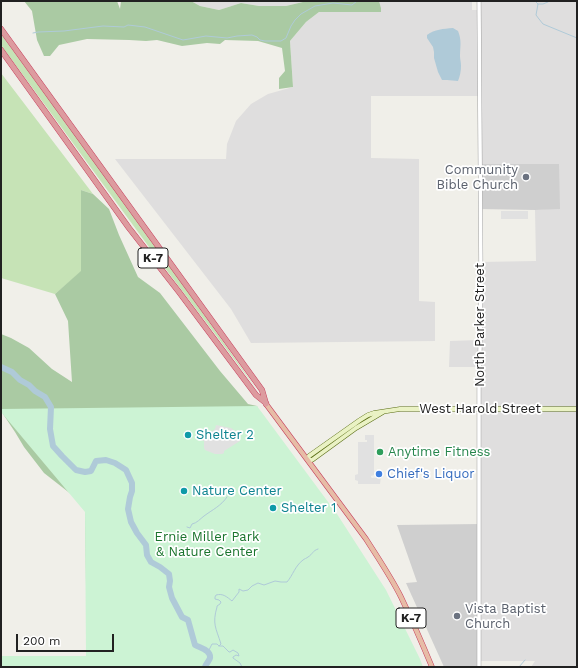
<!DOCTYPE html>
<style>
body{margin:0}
#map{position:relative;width:578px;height:668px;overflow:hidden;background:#f0efe9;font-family:"Work Sans",sans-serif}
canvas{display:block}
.frame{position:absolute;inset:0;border:2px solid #212121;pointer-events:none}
.scale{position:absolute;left:16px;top:634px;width:98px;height:18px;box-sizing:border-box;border:2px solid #212121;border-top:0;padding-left:5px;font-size:12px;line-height:14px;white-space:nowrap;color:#212121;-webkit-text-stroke:3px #fff;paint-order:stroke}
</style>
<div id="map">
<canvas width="578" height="668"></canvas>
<div class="frame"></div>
<div class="scale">200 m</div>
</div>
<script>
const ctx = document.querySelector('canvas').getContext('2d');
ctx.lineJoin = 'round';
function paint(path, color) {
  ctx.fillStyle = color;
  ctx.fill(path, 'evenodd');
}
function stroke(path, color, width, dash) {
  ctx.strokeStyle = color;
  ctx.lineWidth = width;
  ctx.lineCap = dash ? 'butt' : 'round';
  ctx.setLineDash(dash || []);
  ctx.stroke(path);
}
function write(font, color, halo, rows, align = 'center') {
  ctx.font = font + ' "Work Sans",sans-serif';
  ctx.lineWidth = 3.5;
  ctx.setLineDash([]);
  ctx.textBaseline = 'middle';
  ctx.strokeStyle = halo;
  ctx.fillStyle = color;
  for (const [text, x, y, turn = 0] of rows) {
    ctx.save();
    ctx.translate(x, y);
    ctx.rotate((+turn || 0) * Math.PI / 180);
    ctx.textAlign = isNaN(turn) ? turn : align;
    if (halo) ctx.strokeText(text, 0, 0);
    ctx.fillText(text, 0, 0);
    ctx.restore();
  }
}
const residential = new Path2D(`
 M191,1H307L286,6H259L241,3L219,10L200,6Z
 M379,1H472V10H479V1H577V667H531L535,661H479V367H449L450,341L479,340L480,262L536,261L535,210L560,208L479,164V96H371V158L419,159V301L435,302V341L251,343L231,309L115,159H226L227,144L236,121L251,104L268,94L293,87L290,41L306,22L319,12H381V8Z`);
const religious = new Path2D(`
 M479,164H559L560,209L535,210L479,209Z
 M480,524L479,667H444L406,583L417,582L397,525Z`);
const grass = new Path2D(`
 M1,34L134,216L258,391L149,247L1,45Z
 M1,73L93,194L81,190V272L55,294L1,278Z`);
const forest = new Path2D(`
 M24,1H117L120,9L121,1H191L200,6L219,10L241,3L259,6H286L307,1H379L381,8V12H319L306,22L290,41L293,87L279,89V78L285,71L282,48L258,41L225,40L220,44L207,43L182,46L157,40L146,41L129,40L87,39L59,45L50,56H44L37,40L32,11Z
 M81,190L93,194L109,209L119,235L138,277L160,293L220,371L248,404L257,406L273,454L87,667L85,505L44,473L24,447L15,432L3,414L1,407V334L11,338L29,348L52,369L72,382L68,321L55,294L81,271Z`);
const park = new Path2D(`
 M257,406L337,514L386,590L420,659L423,667H1V656H86L85,512L1,412V409Z`);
const parking = new Path2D(`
 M501,211H528V219H501Z
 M216,425L231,428L240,434V441L224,451V453L222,454H215L205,450L204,448V441L201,440L202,435L206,436L215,429Z
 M365,435H374V475L371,476V477L372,478L381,477L380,484H358V481L355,480V475L358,474V442H367V440H365Z`);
const water = new Path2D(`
 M453,28L458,31C462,41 460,46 460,56C460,59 461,62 461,66C461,71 460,76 458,81L447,80H442L438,72L434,58V52L433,47L427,38V35C435,29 443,29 453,28Z`);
const stream = new Path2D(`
 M535,1L538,4L536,15L539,19L543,24L577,38
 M538,4H543L548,2
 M33,33L38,32L64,31L103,26L124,27L128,25L145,27L183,40L206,36L227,38L237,36L252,35L257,37L260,40L265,41H281L286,38L291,26L295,20L301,14L315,6L333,3L352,5L357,1
 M187,527L190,528L192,524C197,523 200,519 204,516C212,510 221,506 227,497
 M219,646L221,644C216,628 212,624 217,607V606L220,604L221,602L219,600L215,599V597L216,595C223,593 227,597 232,601L239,592V589L243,591L248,590L252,586L258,583L264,585L275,581L281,582H287C293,575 295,566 303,560C304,559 307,558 308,557C313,554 312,551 318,549
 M208,652L212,644H217L219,646H223L229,652H230L233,650L238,653L239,656L236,655L233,657V658L240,663L242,667
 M519,667L525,660`);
const river = new Path2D(`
 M1,367L12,372L20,380L29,385L35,391L45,397L51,407L50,429L53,446L62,456L76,470L85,472L91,471L96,461L106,460L115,463L126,470L132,483V491L130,497L128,509L131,522L137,533L146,545L147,555L151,562L160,567L169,574L170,581L169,587L172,598L182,617L188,620L195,645C200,648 211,650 210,658C209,661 206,664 205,667`);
const tertiary = new Path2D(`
 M479,667V372L480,349L481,280L479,1`);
const secondary = new Path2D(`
 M308,460L309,456L360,420L368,415L374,413L400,409H577
 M308,460H312L356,428L383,412`);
const trunk = new Path2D(`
 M266,404L366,539C378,558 391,577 401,597C412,620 422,643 432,667`);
const motorway = new Path2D(`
 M1,29L262,390L266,404
 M1,50L129,228L179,292L256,395L266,403`);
const markers = [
 [526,177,4,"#6b7280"],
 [188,435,4,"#0f9aa8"],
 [380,452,4,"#2e9e5b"],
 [379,474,4,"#3f7fe0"],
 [184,491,4,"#0f9aa8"],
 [273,508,4,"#0f9aa8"],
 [457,616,4,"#6b7280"]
];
const shields = [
 [153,258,30],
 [411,618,30]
];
const shieldNames = [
 ["K-7",153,258],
 ["K-7",411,618]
];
const worshipNames = [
 ["Community",518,170],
 ["Bible Church",518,185],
 ["Vista Baptist",465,609,"left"],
 ["Church",465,624,"left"]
];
const streetNames = [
 ["North Parker Street",480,325,-90],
 ["West Harold Street",480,409]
];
const cultureNames = [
 ["Shelter 2",196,435],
 ["Nature Center",192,491],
 ["Shelter 1",281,508]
];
const leisureNames = [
 ["Anytime Fitness",388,452]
];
const shopNames = [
 ["Chief's Liquor",387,474]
];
const parkNames = [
 ["Ernie Miller Park",207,537],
 ["& Nature Center",207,552]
];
paint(residential, '#dfdede');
paint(religious, '#cfcfcf');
paint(grass, '#c6e3b6');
paint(forest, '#aacaa3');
paint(park, '#ccf3d4');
paint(parking, '#e1e1e1');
paint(water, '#afcad8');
stroke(stream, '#afcad8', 1);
stroke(river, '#afcad8', 6);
stroke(tertiary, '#a2a2a2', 4.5);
stroke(secondary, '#586c13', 5);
stroke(trunk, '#c63e5c', 5.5);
stroke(motorway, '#c63e5c', 6);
stroke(tertiary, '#fff', 3.5);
stroke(secondary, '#eaf2c4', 4);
stroke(trunk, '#e7bca6', 4.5);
stroke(motorway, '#dd9b9f', 5);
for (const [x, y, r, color] of markers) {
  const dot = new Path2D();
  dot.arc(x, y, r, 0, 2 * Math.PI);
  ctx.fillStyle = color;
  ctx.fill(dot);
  stroke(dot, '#fff', 1.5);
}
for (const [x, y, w] of shields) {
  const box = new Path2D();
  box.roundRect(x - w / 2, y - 10, w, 20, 3);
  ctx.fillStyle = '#fff';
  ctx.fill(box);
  stroke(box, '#212121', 1);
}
write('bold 12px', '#212121', null, shieldNames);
write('13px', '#5b616d', '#fff', worshipNames, 'right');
write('13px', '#212121', '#fff', streetNames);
write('13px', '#0d838f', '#fff', cultureNames, 'left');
write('13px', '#27864d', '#fff', leisureNames, 'left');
write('13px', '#366cbe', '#fff', shopNames, 'left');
write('13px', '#1a742d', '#fff', parkNames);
</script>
